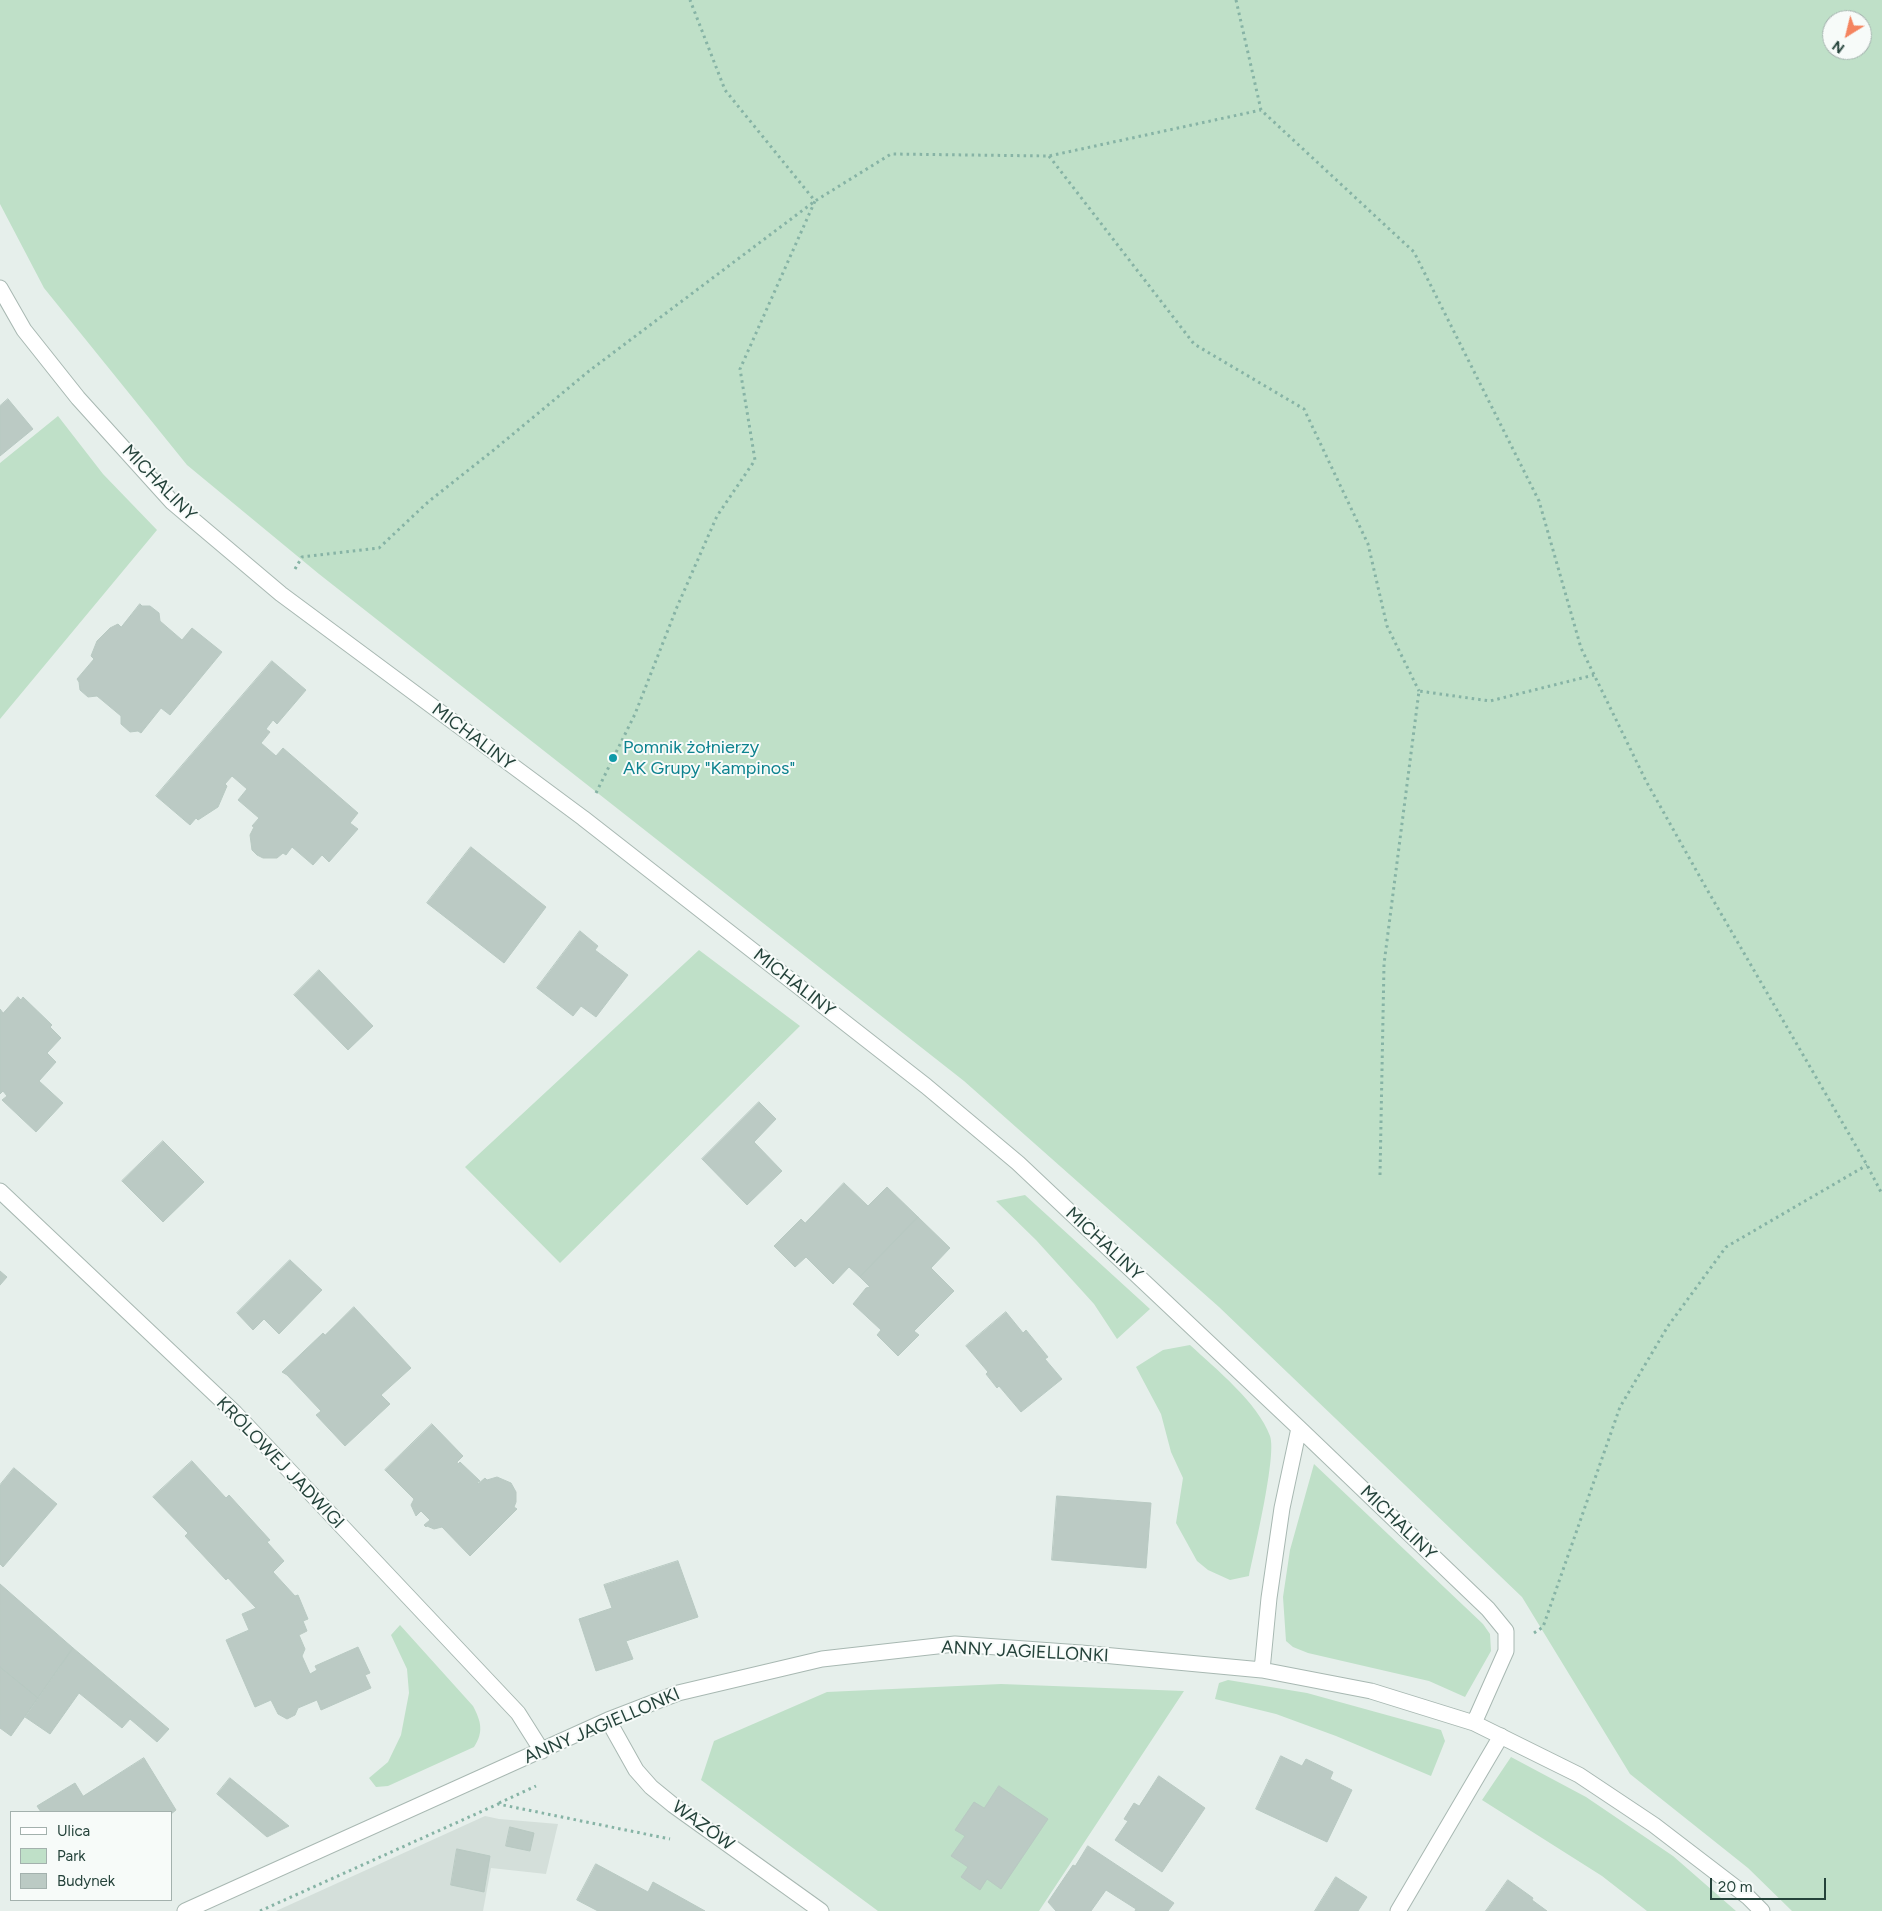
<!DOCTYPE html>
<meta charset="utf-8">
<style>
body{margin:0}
#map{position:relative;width:1882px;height:1911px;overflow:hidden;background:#e6efeb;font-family:Figtree,sans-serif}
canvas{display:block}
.legend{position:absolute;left:10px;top:1811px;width:162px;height:90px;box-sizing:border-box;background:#f7fbf9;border:1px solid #a3b1ad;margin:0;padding:6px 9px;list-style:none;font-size:15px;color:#24423a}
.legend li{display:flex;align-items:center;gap:10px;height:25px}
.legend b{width:25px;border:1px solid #a3b1ad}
.north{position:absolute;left:1822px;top:10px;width:50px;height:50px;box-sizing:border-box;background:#f7fbf9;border:1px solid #a3b1ad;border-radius:50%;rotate:216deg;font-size:14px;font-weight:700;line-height:20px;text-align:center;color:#24423a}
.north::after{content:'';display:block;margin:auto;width:18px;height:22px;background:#f4845f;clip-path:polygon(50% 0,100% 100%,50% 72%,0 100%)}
.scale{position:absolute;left:1710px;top:1878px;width:116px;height:22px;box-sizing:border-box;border:2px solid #24423a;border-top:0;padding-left:6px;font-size:15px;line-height:18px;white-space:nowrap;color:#24423a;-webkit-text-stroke:4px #f7fbf9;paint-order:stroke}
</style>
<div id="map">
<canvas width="1882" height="1911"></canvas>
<ul class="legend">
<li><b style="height:6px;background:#fff"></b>Ulica</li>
<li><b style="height:14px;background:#bfe0c8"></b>Park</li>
<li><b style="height:14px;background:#bbcac4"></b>Budynek</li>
</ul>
<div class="north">N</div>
<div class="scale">20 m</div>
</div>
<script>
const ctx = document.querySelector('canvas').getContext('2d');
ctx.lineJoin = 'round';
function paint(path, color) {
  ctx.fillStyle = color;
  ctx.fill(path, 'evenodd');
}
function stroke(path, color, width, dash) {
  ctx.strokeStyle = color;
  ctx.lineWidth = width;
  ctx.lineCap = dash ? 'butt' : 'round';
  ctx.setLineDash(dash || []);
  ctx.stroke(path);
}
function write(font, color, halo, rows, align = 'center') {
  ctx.font = font + ' Figtree,sans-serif';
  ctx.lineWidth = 4;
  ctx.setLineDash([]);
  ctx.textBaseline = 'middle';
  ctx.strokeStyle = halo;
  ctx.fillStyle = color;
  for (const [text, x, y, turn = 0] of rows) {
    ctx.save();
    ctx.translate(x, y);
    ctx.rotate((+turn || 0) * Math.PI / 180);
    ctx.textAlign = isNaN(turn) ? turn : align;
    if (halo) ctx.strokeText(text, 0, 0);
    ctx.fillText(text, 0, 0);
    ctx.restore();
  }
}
const built = new Path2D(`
 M485,1816L499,1819L558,1824L546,1874L491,1868L483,1911H276Z`);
const green = new Path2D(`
 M0,0H1882V1911H1792L1748,1868L1630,1774L1522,1597L1219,1307L964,1081L319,574L187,465L44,288L0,204ZM1832,20H1862V50H1832Z
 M58,416L103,474L157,530L0,719V463Z
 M699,950L800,1026L560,1263L465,1167Z
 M1025,1195L1150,1309L1117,1339L1094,1304L1036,1240L996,1201Z
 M1190,1345C1216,1369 1258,1403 1270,1436C1277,1455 1254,1551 1249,1576L1230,1580L1208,1570L1197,1561L1176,1523L1183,1478L1171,1452L1161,1414L1136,1367L1163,1350Z
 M1314,1464L1483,1624L1490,1634L1491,1651L1465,1697L1429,1681L1308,1653L1293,1647L1286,1641L1283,1597L1290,1550Z
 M400,1625L473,1706C481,1721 484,1732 474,1747L388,1786L376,1787L369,1778L388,1762L401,1735L409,1693L407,1669L391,1635Z
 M1228,1680L1307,1693L1441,1730L1445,1741L1431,1776L1336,1736L1276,1714L1215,1699L1219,1683Z
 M1001,1684L1184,1691L1039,1911H878L701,1780L714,1741L827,1692Z
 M1511,1757L1586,1797L1673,1856L1736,1911H1647L1602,1876L1482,1800Z`);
const building = new Path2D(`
 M8,399L33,429L0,456V406Z
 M140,604L142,606H150L159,613L160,621L182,640L192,628L222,652L170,715L161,708L141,733L138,731L130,732L121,724V716L97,696L88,697L80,690L79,682L77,679L94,659L91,656L97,641L110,628L118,624L121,627Z
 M272,661L306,690L277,724L273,720L266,729L270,732L261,743L276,756L283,748L358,813L350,823L358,829L329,862L322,855L313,865L292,847L286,855L283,853L277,858H263L257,855L252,850L250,835L254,827L252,826L259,818L238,800L247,789L232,776L225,784L227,786L218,807L198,820L196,818L190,825L156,796Z
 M471,847L546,907L504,963L427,903Z
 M580,931L598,946L595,950L628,975L596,1017L581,1006L573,1016L537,988Z
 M319,970L373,1026L348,1050L294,995Z
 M18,997L21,1000L23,997L52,1025L50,1027L61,1038L47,1053L56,1062L39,1081L63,1103L36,1132L2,1100L7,1096L3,1091L0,1094V1009L3,1013Z
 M759,1102L776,1119L754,1142L782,1171L747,1205L702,1159Z
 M163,1141L204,1182L163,1222L122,1181Z
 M844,1183L868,1206L887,1187L918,1217L860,1277L849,1267L833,1284L806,1257L795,1267L774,1246L801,1219L805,1223Z
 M918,1217L950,1248L931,1268L954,1291L914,1331L919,1335L898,1356L877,1335L881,1330L853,1304L866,1288L870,1287L860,1277Z
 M290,1260L322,1290L279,1334L264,1319L253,1330L237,1313Z
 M0,1271L7,1277L0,1285Z
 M354,1307L411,1368L381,1395L390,1404L345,1446L316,1415L321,1411L287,1375L282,1372L323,1333L325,1335Z
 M1006,1312L1023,1333L1026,1330L1048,1357L1045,1359L1062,1379L1021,1412L999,1386L997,1388L986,1374L988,1372L966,1346Z
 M432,1424L463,1456L457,1462L458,1464L460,1462L480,1481L477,1483L478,1484L485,1478L487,1480L497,1477L511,1483L516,1492V1502L514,1507L517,1509L470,1556L442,1527L434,1529L427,1526L426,1527L424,1525L430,1520L421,1511L416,1516L411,1505L414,1499L385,1470Z
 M192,1461L226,1498L229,1495L270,1540L267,1542L284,1561L273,1572L295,1596L298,1595L308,1619L303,1621L307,1631L299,1635L305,1649L302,1656L310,1674L317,1670L315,1666L358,1647L370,1673L365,1675L371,1688L321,1710L317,1700L298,1708L295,1715L287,1719L278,1714L271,1700L255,1707L226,1640L249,1630L242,1614L256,1608L228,1578L226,1580L185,1536L188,1533L153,1497Z
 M14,1468L57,1504L3,1567L0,1564V1485Z
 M1057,1496L1151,1503L1146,1568L1052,1560Z
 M678,1561L698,1617L626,1641L633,1659L596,1671L579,1619L612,1608L604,1585Z
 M0,1584L73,1648L38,1698L0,1667Z
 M73,1648L169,1729L157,1742L130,1719L122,1728L79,1693L50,1734L25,1717Z
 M0,1667L38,1698L11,1736L0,1728Z
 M1281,1756L1302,1766L1306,1759L1333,1772L1330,1779L1352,1790L1327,1842L1256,1809Z
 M144,1758L176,1810L171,1814L41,1812L37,1806L75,1783L83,1796Z
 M1159,1776L1205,1808L1162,1872L1115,1840L1128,1821L1124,1819L1134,1803L1139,1806Z
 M230,1778L289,1826L267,1837L217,1794Z
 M999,1786L1048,1819L1001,1889L987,1879L980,1890L961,1877L968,1867L951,1856L965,1836L955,1830L974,1802L984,1808Z
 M510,1827L534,1833L530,1851L506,1846Z
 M1088,1846L1174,1903L1168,1911H1135L1136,1909L1106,1890L1091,1911H1056L1048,1902L1073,1865L1075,1866Z
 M457,1849L490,1856L484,1892L451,1885Z
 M596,1864L648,1892L653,1882L705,1911H598L577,1900Z
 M1336,1877L1367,1897L1358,1911H1315Z
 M1508,1880L1533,1898L1532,1900L1547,1911H1486Z`);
const path = new Path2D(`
 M1236,0L1261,110L1414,252L1539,501L1581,648L1646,781L1705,886L1867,1165L1882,1194
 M1049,156L1194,344L1304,409L1368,544L1387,626L1419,691
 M295,569L302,557L379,548L428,502L495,449L589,371L815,201L891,154L1049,156L1261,110
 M596,793L635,714L677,607L717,516L755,460L740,369L815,201L725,90L690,0
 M1380,1175L1384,964L1419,691L1490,701L1594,675
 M1534,1633L1543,1627L1620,1407L1668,1326L1726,1247L1867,1165
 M499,1803L536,1786
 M260,1911L498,1804L670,1839`);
const service = new Path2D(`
 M1398,1911L1501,1736`);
const minor = new Path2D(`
 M0,288L24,330L78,398L172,502L281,594L583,818L926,1086L1018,1163L1299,1428L1488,1609L1506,1631V1651L1474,1723
 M0,1191L235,1413L518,1713L542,1751
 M1262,1670L1269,1598L1282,1508L1299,1428
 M608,1720L636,1770L651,1787L673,1805L821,1911
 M185,1911L608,1720L678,1693L822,1659L955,1644L1081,1653L1262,1670L1371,1691L1474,1723L1579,1775L1654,1825L1748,1897L1762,1911`);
const markers = [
 [613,758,5,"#0f9aa8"]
];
const streetNames = [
 ["MICHALINY",159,483,46],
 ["MICHALINY",473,737,37],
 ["MICHALINY",794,983,38],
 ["MICHALINY",1104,1244,43],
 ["KRÓLOWEJ JADWIGI",280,1463,46],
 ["MICHALINY",1398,1523,44],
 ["ANNY JAGIELLONKI",1025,1652,3],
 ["ANNY JAGIELLONKI",602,1726,-23],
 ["WAZÓW",703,1826,36]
];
const cultureNames = [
 ["Pomnik żołnierzy",623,748],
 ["AK Grupy \"Kampinos\"",623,769]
];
paint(built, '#d4dfda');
paint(green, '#bfe0c8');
paint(building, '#bbcac4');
stroke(building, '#b8c9c2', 1);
stroke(service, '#a8b8b2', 17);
stroke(minor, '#a8b8b2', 17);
stroke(path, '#86b3a5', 3, [2.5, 4]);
stroke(service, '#fff', 15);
stroke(minor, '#fff', 15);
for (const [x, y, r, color] of markers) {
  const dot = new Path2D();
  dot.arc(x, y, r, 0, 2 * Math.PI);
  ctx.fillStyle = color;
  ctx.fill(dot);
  stroke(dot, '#f7fbf9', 2);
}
write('18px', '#24423a', '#f7fbf9', streetNames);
write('18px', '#0d838f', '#f7fbf9', cultureNames, 'left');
</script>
